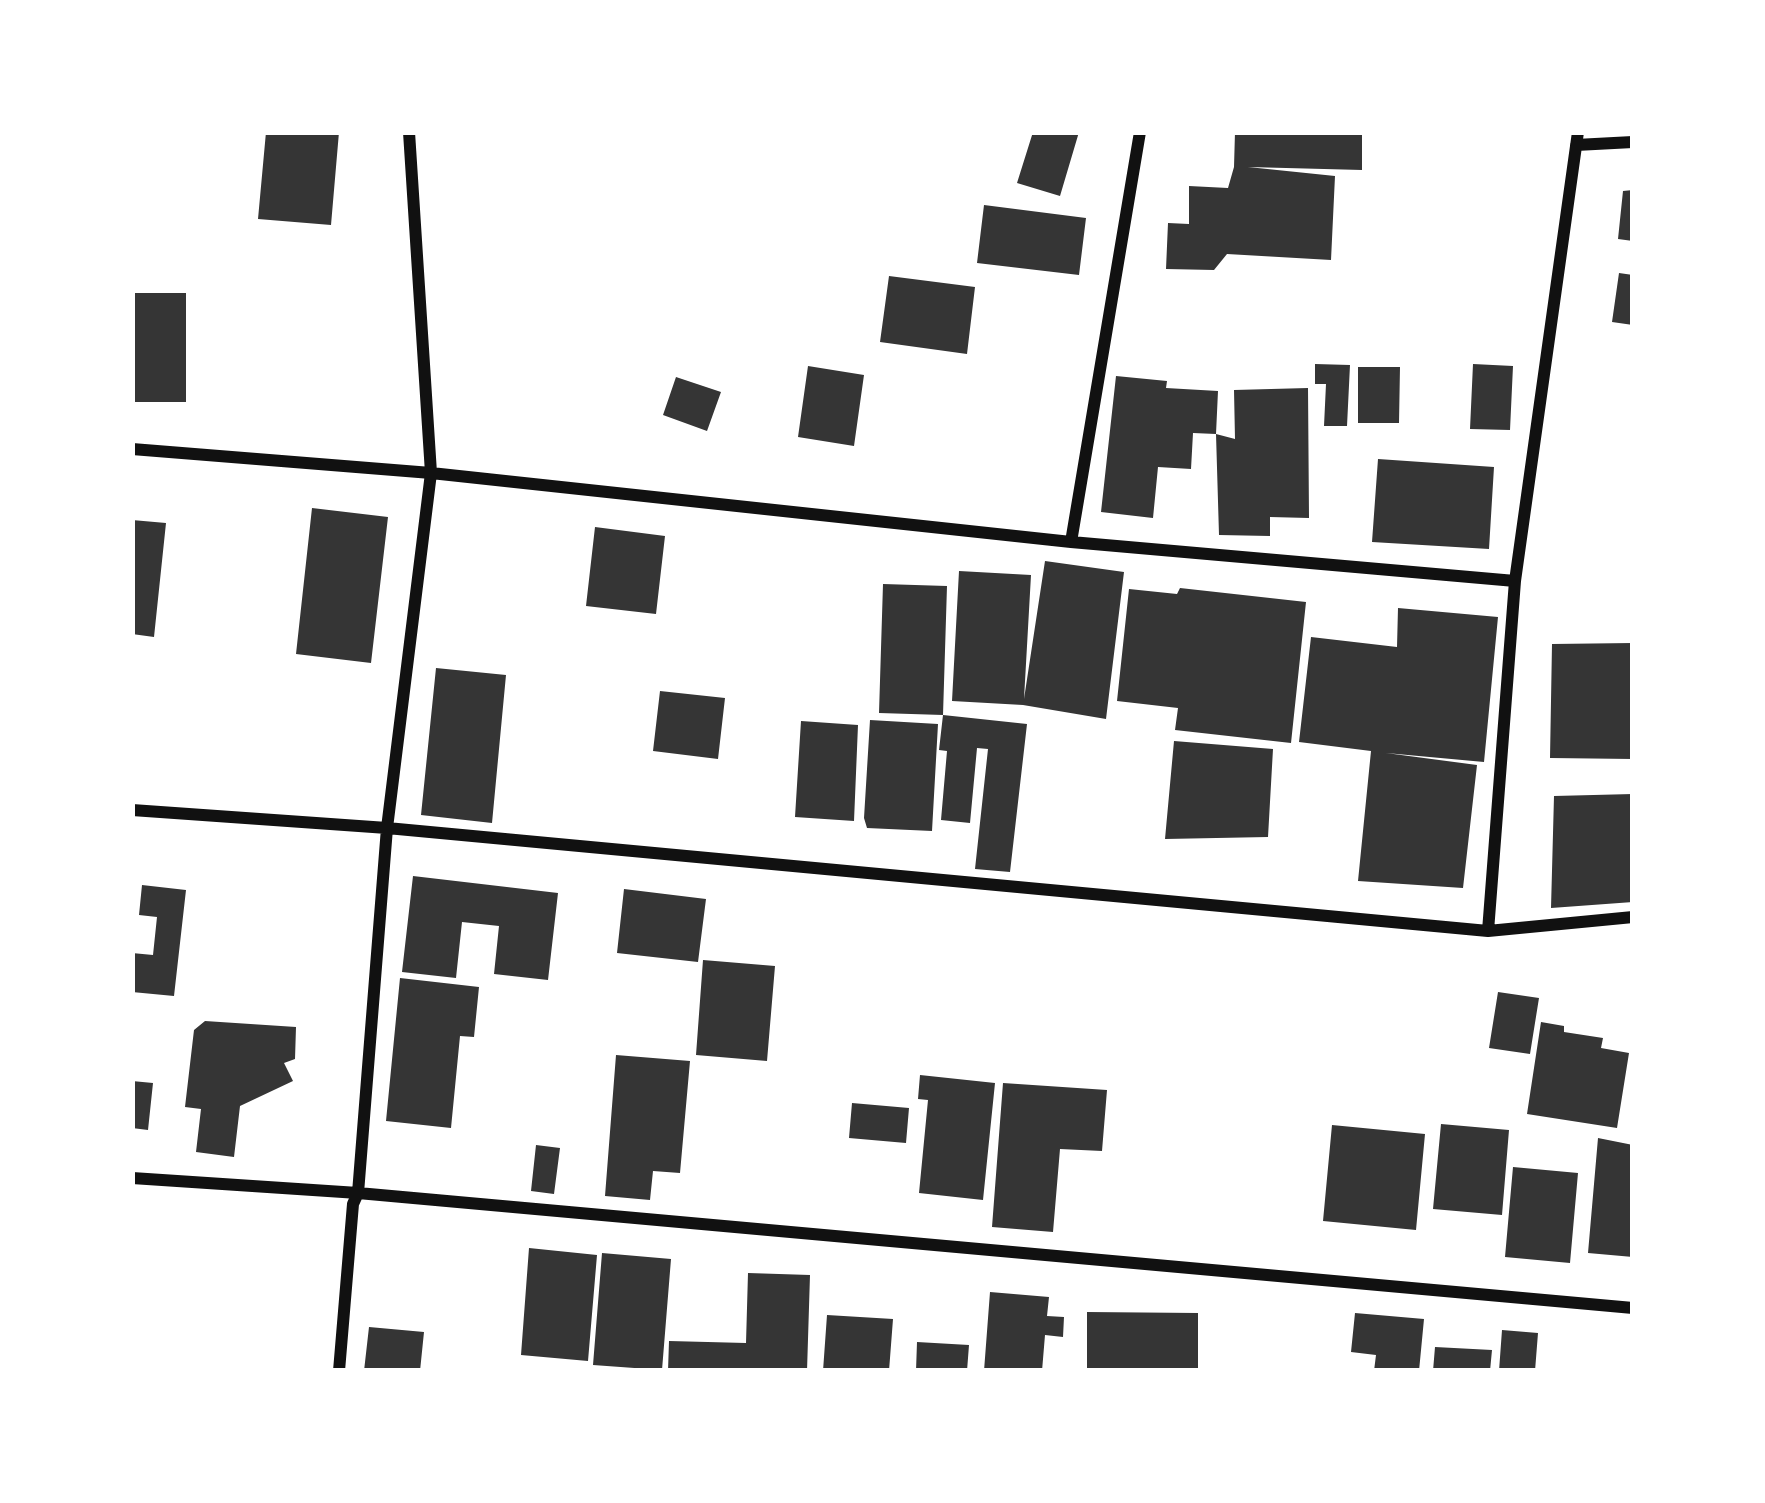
<!DOCTYPE html>
<style>
body{margin:0}
#map{position:relative;width:1765px;height:1503px;overflow:hidden;background:#fff;font-family:"Fira Sans",sans-serif}
canvas{display:block}
.frame{position:absolute;inset:0;border:135px solid #fff;pointer-events:none}
</style>
<div id="map">
<canvas width="1765" height="1503"></canvas>
<div class="frame"></div>
</div>
<script>
const ctx = document.querySelector('canvas').getContext('2d');
ctx.lineJoin = 'round';
function paint(path, color) {
  ctx.fillStyle = color;
  ctx.fill(path, 'evenodd');
}
function stroke(path, color, width, dash) {
  ctx.strokeStyle = color;
  ctx.lineWidth = width;
  ctx.lineCap = dash ? 'butt' : 'round';
  ctx.setLineDash(dash || []);
  ctx.stroke(path);
}
const building = new Path2D(`
 M266,132H339L331,225L258,219Z
 M1033,132H1079L1060,196L1017,183Z
 M1235,132H1362V170L1248,167L1335,176L1331,260L1227,254L1214,270L1166,269L1168,223L1189,224V186L1228,188L1234,167Z
 M1633,190V241L1618,239L1623,191Z
 M984,205L1086,218L1079,275L977,263Z
 M1619,273L1633,275V325L1612,322Z
 M889,276L975,287L967,354L880,342Z
 M132,293H186V402H132Z
 M1315,364L1350,365L1347,426H1324L1326,384H1315Z
 M1473,364L1513,366L1510,430L1470,429Z
 M808,366L864,375L854,446L798,437Z
 M1358,367H1400L1399,423H1358Z
 M1116,376L1167,381L1166,388L1218,391L1216,434L1193,433L1191,469L1158,467L1153,518L1101,512Z
 M676,377L721,392L707,431L663,415Z
 M1308,388L1309,518L1270,517V536L1219,535L1216,434L1235,439L1234,390Z
 M1378,459L1494,467L1489,549L1372,542Z
 M312,508L388,517L371,663L296,654Z
 M132,520L166,523L154,637L132,634Z
 M595,527L665,536L656,614L586,606Z
 M1045,561L1124,572L1106,719L1023,705L952,701L959,571L1031,575L1024,699Z
 M883,584L947,586L943,715L879,713Z
 M1180,588L1306,602L1291,743L1175,730L1178,708L1117,701L1129,589L1177,594Z
 M1398,608L1498,617L1484,762L1386,753L1477,765L1463,888L1358,881L1371,751L1299,742L1311,637L1397,647Z
 M1633,643V759L1550,758L1552,644Z
 M436,668L506,675L492,823L421,815Z
 M660,691L725,698L718,759L653,751Z
 M943,715L1027,724L1010,872L975,869L988,749L977,748L970,823L941,820L947,751L939,750Z
 M870,720L938,724L932,831L867,828L864,818Z
 M801,721L858,725L854,821L795,817Z
 M1174,741L1273,749L1268,837L1165,839Z
 M1633,794V902L1551,908L1554,796Z
 M413,876L558,893L548,980L494,974L499,926L462,922L456,978L402,972Z
 M142,885L186,890L174,996L132,992V953L153,955L157,917L139,915Z
 M624,889L706,899L698,962L617,953Z
 M703,960L775,966L767,1061L696,1055Z
 M400,978L479,987L474,1037L460,1036L451,1128L386,1121Z
 M1498,992L1539,998L1530,1054L1489,1048Z
 M205,1021L296,1027L295,1059L284,1063L293,1081L240,1106L234,1157L196,1152L201,1109L185,1107L194,1030Z
 M1541,1022L1564,1026V1032L1603,1038L1601,1048L1629,1053L1617,1128L1527,1114Z
 M616,1055L690,1061L680,1173L653,1171L650,1200L605,1196Z
 M920,1075L995,1083L983,1200L919,1193L928,1100L918,1099Z
 M132,1081L153,1083L148,1130L132,1128Z
 M1003,1083L1107,1090L1102,1151L1060,1149L1053,1232L992,1227Z
 M852,1103L909,1108L906,1143L849,1138Z
 M1441,1124L1509,1130L1502,1215L1433,1209Z
 M1332,1125L1425,1134L1416,1230L1323,1221Z
 M1598,1138L1633,1145V1257L1588,1253Z
 M536,1145L560,1148L554,1194L531,1191Z
 M1513,1167L1578,1173L1570,1263L1505,1257Z
 M529,1248L597,1255L588,1361L521,1355Z
 M602,1253L671,1259L662,1370L593,1365Z
 M748,1273L810,1275L807,1371H668L669,1341L746,1343Z
 M990,1292L1049,1297L1047,1316L1064,1317L1063,1337L1045,1335L1042,1371H984Z
 M1087,1312L1198,1313V1371L1087,1368Z
 M1355,1313L1424,1319L1419,1371H1374L1376,1355L1351,1352Z
 M827,1315L893,1319L889,1371H823Z
 M369,1327L424,1332L420,1371H364Z
 M1502,1330L1538,1333L1535,1371H1499Z
 M917,1342L969,1345L967,1371H916Z
 M1435,1347L1492,1350L1490,1371H1433Z`);
const minor = new Path2D(`
 M1576,145L1633,142
 M132,449L431,473L1071,542L1515,581
 M1071,542L1140,132
 M132,810L387,828L1488,931L1633,917
 M1488,931L1515,581L1578,132
 M132,1178L358,1193L1633,1308
 M339,1371L353,1204L358,1193L387,828L431,473L409,132`);
paint(building, '#353535');
stroke(minor, '#111', 12);
</script>
